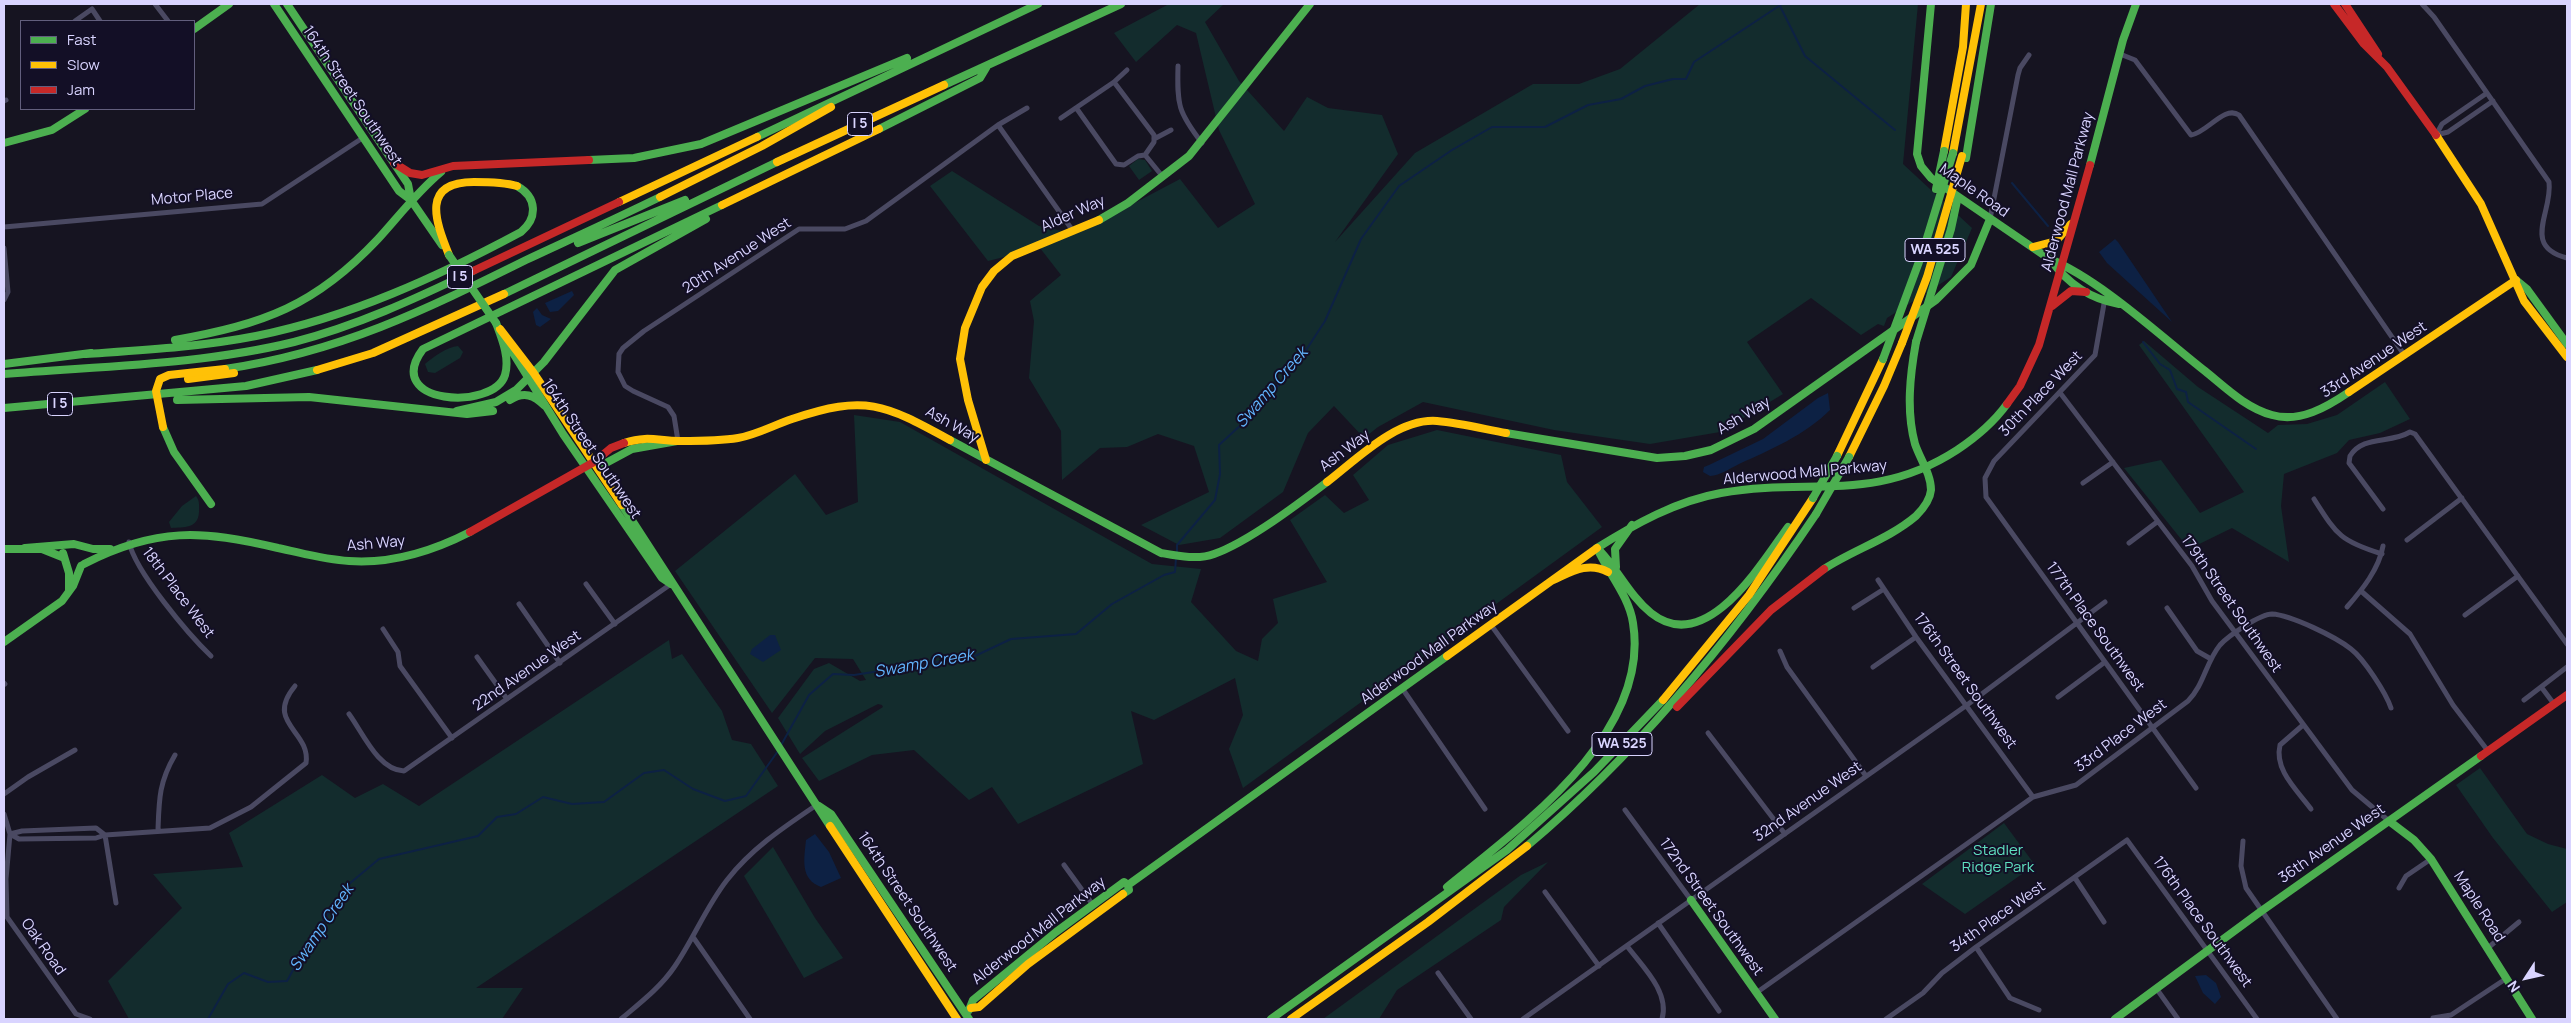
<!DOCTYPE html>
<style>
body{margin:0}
#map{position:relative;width:2571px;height:1023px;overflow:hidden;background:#161421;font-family:Manrope,sans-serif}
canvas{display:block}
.frame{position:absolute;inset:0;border:5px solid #d9d4ff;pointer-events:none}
.legend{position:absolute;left:20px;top:20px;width:175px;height:90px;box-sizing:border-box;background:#130f26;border:1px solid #625e7d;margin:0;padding:6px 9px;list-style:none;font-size:15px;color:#d9d4ff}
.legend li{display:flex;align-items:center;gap:10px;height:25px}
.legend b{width:25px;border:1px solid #625e7d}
.north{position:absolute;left:2501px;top:953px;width:50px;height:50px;-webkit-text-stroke:4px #130f26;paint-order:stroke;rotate:235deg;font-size:14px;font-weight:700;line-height:20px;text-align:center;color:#d9d4ff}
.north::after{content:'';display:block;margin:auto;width:18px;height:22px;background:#d9d4ff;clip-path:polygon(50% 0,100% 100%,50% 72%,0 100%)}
</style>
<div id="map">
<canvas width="2571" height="1023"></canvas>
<div class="frame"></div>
<ul class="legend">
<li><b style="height:6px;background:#4caf50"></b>Fast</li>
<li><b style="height:6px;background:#ffc107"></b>Slow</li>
<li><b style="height:6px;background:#c62828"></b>Jam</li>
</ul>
<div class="north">N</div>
</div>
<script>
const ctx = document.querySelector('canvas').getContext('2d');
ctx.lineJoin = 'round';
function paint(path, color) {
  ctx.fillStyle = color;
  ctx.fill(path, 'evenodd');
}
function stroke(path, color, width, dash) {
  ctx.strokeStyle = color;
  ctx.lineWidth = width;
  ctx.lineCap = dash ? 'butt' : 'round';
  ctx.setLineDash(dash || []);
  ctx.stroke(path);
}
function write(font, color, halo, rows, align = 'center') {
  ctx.font = font + ' Manrope,sans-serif';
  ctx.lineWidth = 4;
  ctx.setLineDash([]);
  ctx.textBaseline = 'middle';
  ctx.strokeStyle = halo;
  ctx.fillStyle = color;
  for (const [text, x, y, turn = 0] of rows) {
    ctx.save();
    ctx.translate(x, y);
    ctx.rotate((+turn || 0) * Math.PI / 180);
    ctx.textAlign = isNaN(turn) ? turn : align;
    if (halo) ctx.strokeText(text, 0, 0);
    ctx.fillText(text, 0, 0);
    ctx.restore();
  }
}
const green = new Path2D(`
 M1169,4H1224L1205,22L1239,81L1284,131L1307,97L1328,108L1382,115L1398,154L1335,242L1415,153L1533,84H1579L1620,69L1700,4H1918L1903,164L1972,228L1951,277L1887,318L1884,326L1878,324L1861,335L1811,298L1747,342L1783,394L1720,432L1650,444L1554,430L1423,402L1378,427L1364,438L1334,406L1308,433L1283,492L1220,538L1179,545L1141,525L1209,492L1194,446L1158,434L1127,447L1100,448L1062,480L1061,431L1029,378L1034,321L1030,301L1061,275L1040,248L988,261L930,186L952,171L1039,226L1076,234L1180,179L1218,228L1255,204L1219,130L1196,33L1177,25L1136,62L1114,33Z
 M1138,159L1145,160L1152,171L1139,180L1129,166Z
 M2144,341L2198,387L2268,433L2278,425L2307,424L2337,415L2385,382L2410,419L2380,433L2349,440L2337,453L2284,474L2281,506L2289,562L2232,528L2189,549L2124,468L2161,460L2200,513L2244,492L2139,345Z
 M458,346L463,352L460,358L435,373L428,372L425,364C433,357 447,347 458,346Z
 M854,415L900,422L1152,564L1201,569L1191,602L1236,651L1258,661L1262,639L1278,623L1273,599L1327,582L1290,520L1325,495L1344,513L1369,500L1353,475L1388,445L1437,430L1561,455L1567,482L1602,527L1243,788L1229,749L1243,715L1235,678L1154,720L1131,711L1143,764L1018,824L992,787L969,800L914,750L872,755L819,781L802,758L883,707L882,705L878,704L825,731L800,754L778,718L814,669L829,663L860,681L866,680L853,659L815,658L772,713L675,571L795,474L826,515L858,502Z
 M196,496C200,501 199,506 199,512C198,529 184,527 171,528L169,522L182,506Z
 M669,640L672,659L682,654L722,711L732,740L751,744L778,786L476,988H523L502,1019H129L108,981L182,908L153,874L243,867L229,833L322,775L355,798L383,784L419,806Z
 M2480,768L2527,834L2548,844L2567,849V902L2552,912L2493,838L2456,785Z
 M2004,823L2035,865L1965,914L1922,884Z
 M773,847L815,918L843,958L804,978L744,876Z
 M1548,862L1504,907L1501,920L1397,990L1379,1019H1323L1521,875Z`);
const water = new Path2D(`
 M2115,239L2118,242L2172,322L2107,263L2099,252Z
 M572,291L574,295L558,311L550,312L545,303Z
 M537,308L542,315L551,319L540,327L536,325L533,312Z
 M1828,393L1830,410C1805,435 1770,450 1739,464C1729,469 1721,475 1710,476L1703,472L1704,467L1709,465L1763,439L1818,398Z
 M770,635H775L781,650L763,662L750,654L752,649Z
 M815,834L829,852L841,878L821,887C800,879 804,860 806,840Z
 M2206,975L2216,983L2221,997L2215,1004L2203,993L2195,976Z`);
const stream = new Path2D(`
 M1780,6L1805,56L1895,130
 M2012,183L2048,226
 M2143,342L2160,364L2170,370L2177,389L2186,392L2188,402L2256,449
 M1177,553V545L1215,500L1220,474L1219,445L1255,412L1297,364L1325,321L1361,239L1399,186L1452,150L1492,127H1545L1588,105L1621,99L1645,86L1673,79H1686L1694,62L1782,4
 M780,747L809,695L833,674L854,675L975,656L1011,639L1076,634L1112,604L1164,575L1175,572L1176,558
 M208,1019L228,984L244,973L268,982L287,981L309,941L349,884L379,859L478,836L497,817L516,814L543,797L572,804L604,802L644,773L664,770L693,789L725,801L746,796L778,751`);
const street = new Path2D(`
 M155,4L168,21
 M2422,4L2434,17L2549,182C2553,212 2521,246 2567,258
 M75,21L92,9L100,21
 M2120,54L2135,60L2191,135C2207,133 2224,105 2239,115L2405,356
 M1178,66C1177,105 1178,112 1202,143
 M1114,82L1154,135V142L1145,155
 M4,101L6,100
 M1077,109L1116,164L1124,165L1138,156L1145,155L1163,177
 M1061,118L1114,82L1127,70
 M998,125L1073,231
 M2436,135L2442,124L2487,93
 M2436,135L2448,132L2493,101
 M1154,139L1171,130
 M1990,219L2018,75L2020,68L2029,55
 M4,227L262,204L364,137
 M4,248L8,292L4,300
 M2105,298L2095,355L1994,461L1985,478L1986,497L2196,788
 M2061,394L2192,566L2212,601L2352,790L2389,821
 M678,441L674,416L668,407L633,391L625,386L618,372L619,354L623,348L644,331L799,229H845L866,221L998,125L1027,108
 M2083,483L2113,462
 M2314,499C2337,535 2340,541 2382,554
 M2383,509L2349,463L2350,456C2363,435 2390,444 2410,432L2415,434L2567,644
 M2407,540L2462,498
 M129,542C135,571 188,634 211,656
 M2129,543L2157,522
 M1878,580L1916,637L2033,797
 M586,584L615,624
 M2361,591L2410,634L2453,705L2488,751
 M519,604L560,663
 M2347,607C2362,590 2379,569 2383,546
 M1854,608L1884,589
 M2167,608L2197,651L2211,659
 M2465,615L2518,576
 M1491,625L1568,731
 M383,629L398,652L400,666L452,738
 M1780,651L1787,667L1866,776
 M477,657L507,699
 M1873,667L1916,637
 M4,683L5,684
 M1402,688L1485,809
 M2542,688L2554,704
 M2058,697L2105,662
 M2524,700L2567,667
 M349,714C363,733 378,770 404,771L671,584
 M2303,725L2280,745C2274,770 2297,790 2311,809
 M1708,733L1785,834
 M4,794L28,777L75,750
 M1625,810L1691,900
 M4,814L10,834L6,879L7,917L76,1014L90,1019
 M158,830C159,800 159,782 175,755
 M10,834L19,839L96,838L105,835L210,828L251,807L306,763C311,731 264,723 295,686
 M10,834L22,831L96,828L105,835
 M105,835L116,903
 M2243,841L2241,866L2246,888L2337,1019
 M1064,865L1093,905
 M2075,878L2104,922
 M2399,888L2406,876L2431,859
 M1545,892L1599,966
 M1658,923L1719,1011
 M693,937L750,1019
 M1627,946C1642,966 1670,992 1662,1019
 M1976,947L2010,998L2039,1010
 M2489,947L2519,922
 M1438,973L1471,1019
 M2156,988L2178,1019
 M1756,993L2033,797L2076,785L2188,701C2204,685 2206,662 2220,645C2228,636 2260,614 2272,614C2291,615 2336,637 2351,649C2364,659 2386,693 2391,708
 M2433,1018L2451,1015L2507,978
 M621,1019C640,1003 661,987 675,966C694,938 706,907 727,880C752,848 784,827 818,804
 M1523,1019L1967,705L2105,602
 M1886,1019L1923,993L1942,973L1976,947L2127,840L2257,1019`);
const fast = new Path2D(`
 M274,4L399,191L411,200L442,245
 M287,4L408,184L411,200
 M1931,4L1917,154L1921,166L1931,178L2048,258C2102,281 2158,334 2205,371C2226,388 2246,408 2272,415C2300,423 2327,407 2349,392
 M194,29L229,4
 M944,85L1121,4
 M879,129L980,78L986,68
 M757,137L1038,4
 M4,143L52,130L85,109
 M1966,158L1991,4
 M589,160L634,158L701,144L907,58
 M2090,165L2123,40L2136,4
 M1099,220L1128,203L1189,156L1310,4
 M578,243L685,200
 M2050,259C2067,283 2090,299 2119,304
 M2516,280L2527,289L2567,344
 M504,294L777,162
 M496,323C502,339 510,358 505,375C494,411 381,405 423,349L722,205
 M175,340C264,324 315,306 378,239C399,216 417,192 441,172
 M508,345L563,434L662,578L671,584
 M86,354C143,350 200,347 256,336C350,317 437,277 521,232C538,218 537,197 517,186
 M4,364L91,353
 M225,369C340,352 423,311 526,260C571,239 615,219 660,197
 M4,374C100,366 200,365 294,342C356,326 415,299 473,271
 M177,400L309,397L467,414L493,411
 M510,400C524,391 534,395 545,406
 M4,408L246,386L317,370
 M457,411L496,402L516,390L544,362L615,270L706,219
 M163,427L174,452L211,504
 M1506,433L1657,458L1685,456L1711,450L1754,429L1936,300L1971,265L1990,219
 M950,440L1161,553C1178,556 1198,560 1214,554C1248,542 1298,504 1327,482
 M594,462L606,463L632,449L677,441
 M622,505L830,826
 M25,548L74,544L93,549H110
 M1597,548C1635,524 1676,501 1721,493C1809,477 1874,504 1957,450C1975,438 1994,422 2007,404
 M4,549H42L62,557
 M1600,551C1618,570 1630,596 1651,613C1706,657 1761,564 1788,527
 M63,553L69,573V590
 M84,564C156,527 202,530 278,548C302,553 325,560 349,561C391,564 433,551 470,532
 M1616,567L1615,549L1632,525
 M1824,569C1853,550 1889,539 1916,516C1923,509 1930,501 1931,490C1931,474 1920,459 1915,444C1906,411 1910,375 1916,342
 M4,642L62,601L73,586L81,566
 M819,806L831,814L969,1019
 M2389,821L2414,840L2431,859L2532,1019
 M1527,846C1640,751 1734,636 1816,514
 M1447,887C1522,826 1651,734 1633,623C1629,596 1608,573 1597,548
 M1123,894L1129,890L1128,885L1447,656
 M1691,900L1775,1019
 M969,1010L973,1000L1056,932L1124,882L1128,885
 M1271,1019L1507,850L1594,772L1663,700
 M2115,1019L2260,912L2481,756`);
const slow = new Path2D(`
 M2436,135L2481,204L2524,301L2567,357
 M1944,151L1963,47L1966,4
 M1953,153L1981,4
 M777,162L944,85
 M660,197L762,146L831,107
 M619,202L757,137
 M722,205L879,129
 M2033,247L2056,241L2071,224
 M449,255C435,220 421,182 474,182C488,182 504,182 517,186
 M500,329L533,372L622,505
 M317,370L373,353L504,294
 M188,379L234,373
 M2349,392L2516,280
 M624,443C649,435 657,441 680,441C698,441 720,441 738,438C756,435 774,425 792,419C866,394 884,404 950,440
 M1837,456L1883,359
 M1849,457L1884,386L1902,343
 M986,460L968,400L960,359L965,328L982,287L994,271L1012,256L1099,220
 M1327,482C1357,459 1397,418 1437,421C1460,423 1484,429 1506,433
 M1553,580C1571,572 1588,561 1608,572
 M1447,656L1597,548
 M1663,700L1749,595L1813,498
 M830,826L957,1019
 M971,1008L979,1007L1028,964L1123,894
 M1291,1019L1428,922L1527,846`);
const jam = new Path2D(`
 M2334,4L2364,44L2387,67L2436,135
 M2345,4L2378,54
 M394,163L410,173L422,175L453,166L589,160
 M473,271L619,202
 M2052,306L2071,291L2086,292
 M2007,404L2020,386L2039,345L2090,165
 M470,532L594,462L611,448L624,443
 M1677,707L1771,610L1824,569
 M2481,756L2567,695`);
const fastBridge = new Path2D(`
 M1936,189L1944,151
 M449,255L496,323
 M1916,342L1951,229L1957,201
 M1883,359L1923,251L1953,153
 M1813,498L1837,456
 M1816,514L1849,457`);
const slowBridge = new Path2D(`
 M1902,343L1927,277L1962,156
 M163,427L156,391L160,379L169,375L225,369`);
const shields = [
 [860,124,25],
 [1935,250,60],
 [460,277,25],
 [60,404,25],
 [1622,744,60]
];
const shieldNames = [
 ["I 5",860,124],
 ["WA 525",1935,250],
 ["I 5",460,277],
 ["I 5",60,404],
 ["WA 525",1622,744]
];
const streetNames = [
 ["164th Street Southwest",352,96,56],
 ["Maple Road",1974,191,35],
 ["Alderwood Mall Parkway",2068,192,-75],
 ["Motor Place",192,197,-5],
 ["Alder Way",1073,214,-24],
 ["20th Avenue West",737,256,-33],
 ["33rd Avenue West",2374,360,-34],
 ["30th Place West",2041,394,-46],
 ["Ash Way",1744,416,-31],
 ["Ash Way",952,425,29],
 ["164th Street Southwest",591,449,56],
 ["Ash Way",1345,451,-37],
 ["Alderwood Mall Parkway",1805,473,-5],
 ["Ash Way",376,544,-5],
 ["18th Place West",178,593,53],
 ["179th Street Southwest",2231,604,55],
 ["177th Place Southwest",2095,627,54],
 ["Alderwood Mall Parkway",1429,653,-36],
 ["22nd Avenue West",527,671,-35],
 ["176th Street Southwest",1965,681,54],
 ["33rd Place West",2121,736,-37],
 ["32nd Avenue West",1808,802,-35],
 ["36th Avenue West",2332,844,-35],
 ["164th Street Southwest",907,902,56],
 ["172nd Street Southwest",1711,907,54],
 ["Maple Road",2479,907,57],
 ["34th Place West",1998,917,-35],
 ["176th Place Southwest",2202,922,54],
 ["Alderwood Mall Parkway",1039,931,-38],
 ["Oak Road",43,947,55]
];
const parkNames = [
 ["Stadler",1998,851],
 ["Ridge Park",1998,868]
];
const waterNames = [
 ["Swamp Creek",1272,388,-49],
 ["Swamp Creek",924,664,-10],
 ["Swamp Creek",322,928,-56]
];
paint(green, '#132c2d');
paint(water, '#0d2144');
stroke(stream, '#0d2144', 2);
stroke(street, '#4a4962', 5);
stroke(fast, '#4caf50', 8);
stroke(slow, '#ffc107', 8);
stroke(jam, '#c62828', 8);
stroke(fastBridge, '#4caf50', 8);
stroke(slowBridge, '#ffc107', 8);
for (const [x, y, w] of shields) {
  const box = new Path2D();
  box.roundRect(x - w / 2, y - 11.5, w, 23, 4);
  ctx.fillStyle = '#130f26';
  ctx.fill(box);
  stroke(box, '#d9d4ff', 1);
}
write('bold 14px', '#d9d4ff', null, shieldNames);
write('15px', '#d9d4ff', '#130f26', streetNames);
write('15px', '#5fe0c0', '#130f26', parkNames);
write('italic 16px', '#62b6ff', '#130f26', waterNames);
</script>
